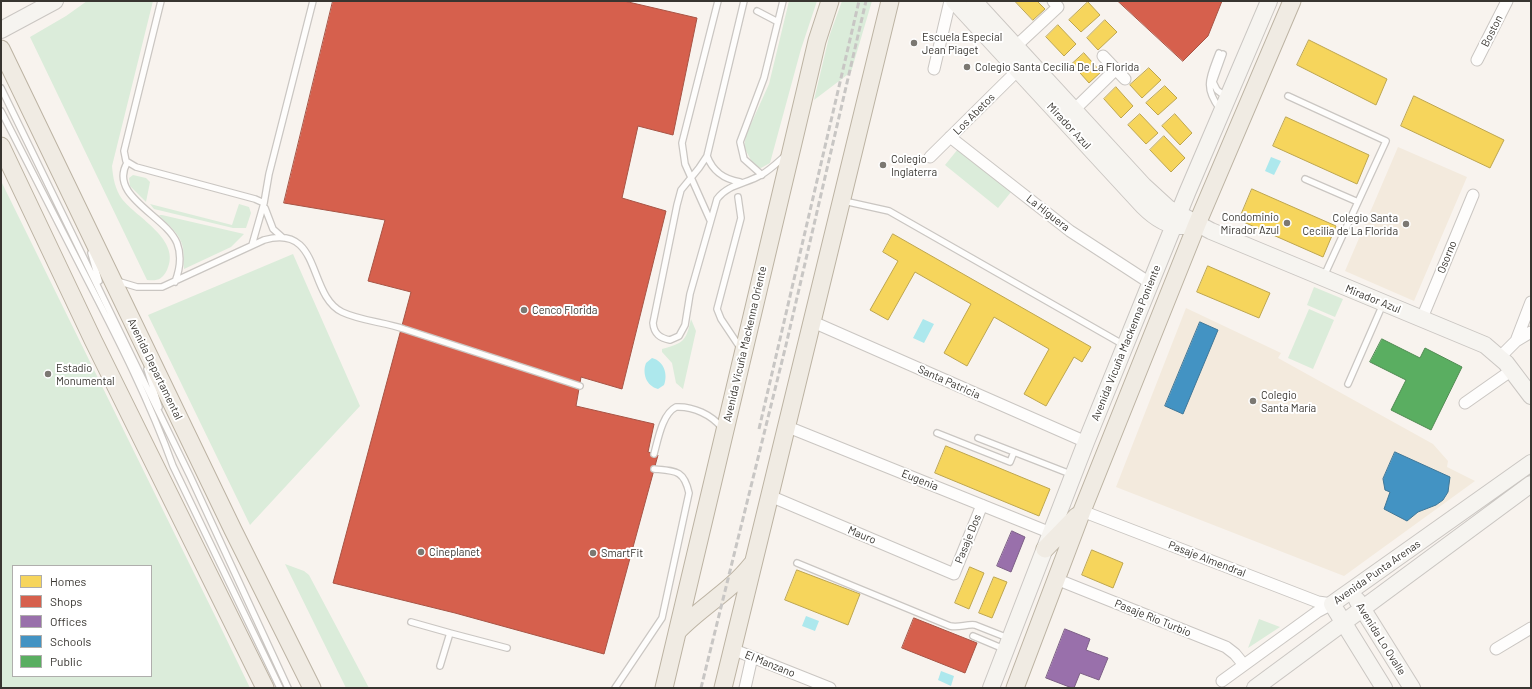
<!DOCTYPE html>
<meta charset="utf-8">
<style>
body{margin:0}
#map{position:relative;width:1532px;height:689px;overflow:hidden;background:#f8f3ee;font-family:Barlow,sans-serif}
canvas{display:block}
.frame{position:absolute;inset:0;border:2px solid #383530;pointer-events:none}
.legend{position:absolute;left:12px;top:565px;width:140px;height:112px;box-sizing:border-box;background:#fff;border:1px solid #afaeac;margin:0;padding:5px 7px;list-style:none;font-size:12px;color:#383530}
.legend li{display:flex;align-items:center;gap:8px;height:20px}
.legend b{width:20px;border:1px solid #afaeac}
</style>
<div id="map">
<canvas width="1532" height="689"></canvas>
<div class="frame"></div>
<ul class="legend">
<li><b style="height:11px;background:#f6d55c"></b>Homes</li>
<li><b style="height:11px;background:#d6604d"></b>Shops</li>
<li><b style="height:11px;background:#9970ab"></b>Offices</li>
<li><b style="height:11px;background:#4393c3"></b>Schools</li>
<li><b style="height:11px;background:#5aae61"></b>Public</li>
</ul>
</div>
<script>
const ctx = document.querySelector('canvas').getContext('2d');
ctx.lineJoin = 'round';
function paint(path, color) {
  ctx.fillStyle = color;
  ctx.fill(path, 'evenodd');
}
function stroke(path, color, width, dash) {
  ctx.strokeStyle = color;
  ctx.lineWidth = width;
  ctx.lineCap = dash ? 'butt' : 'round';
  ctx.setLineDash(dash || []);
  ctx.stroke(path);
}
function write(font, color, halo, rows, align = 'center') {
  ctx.font = font + ' Barlow,sans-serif';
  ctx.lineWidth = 4;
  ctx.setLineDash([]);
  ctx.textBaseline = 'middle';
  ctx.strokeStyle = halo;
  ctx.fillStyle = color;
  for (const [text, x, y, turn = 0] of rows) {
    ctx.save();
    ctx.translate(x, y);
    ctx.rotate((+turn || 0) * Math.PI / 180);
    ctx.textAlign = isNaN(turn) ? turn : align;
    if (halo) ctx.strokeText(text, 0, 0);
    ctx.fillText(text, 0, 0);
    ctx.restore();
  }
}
const built = new Path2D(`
 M1398,147L1467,177L1414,301L1345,271Z
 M1186,308L1281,353L1278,358L1433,444L1448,461L1447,467L1475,481L1344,576L1116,487Z`);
const green = new Path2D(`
 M87,1H153L112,166C113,178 115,189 122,199C137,218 182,240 167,270C162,280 157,281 147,280L30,37L66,16Z
 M789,1H817L801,49L770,163L761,168L754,166L744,147L746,135L769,84Z
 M842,1H872L851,72L814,100L829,37Z
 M958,149L1011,192L998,208L945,165Z
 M133,175L146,178L150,182L146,202L130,186L129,178Z
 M1,181L222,630L250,688H1ZM13,566H151V676H13Z
 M150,204L232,225L239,204L249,207L251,213L246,228H233L154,209Z
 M159,215H162L244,234L231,247L184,269C183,263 184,255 183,248C180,232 168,226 159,215Z
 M293,254L360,406L250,525L148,315Z
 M1314,287L1343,299L1335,317L1307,305Z
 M1309,309L1334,320L1313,369L1288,358Z
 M691,319L696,331L683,389L676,383L672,363L662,352V349C683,343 686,342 691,319Z
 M285,564L304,571L309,575L369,688H346Z
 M1259,619L1280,627L1248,648Z`);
const water = new Path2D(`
 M1271,157L1281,161L1274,175L1265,171Z
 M923,319L934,324L924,343L913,338Z
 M652,358C664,361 668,374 664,385L658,389C646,386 642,373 646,363Z
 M806,616L819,621L815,631L802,626Z
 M941,671L954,676L951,686L938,680Z`);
const homes = new Path2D(`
 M1015,1H1037L1045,9L1033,20Z
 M1088,2L1100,15L1081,32L1069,20Z
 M1105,20L1117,32L1098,50L1087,38Z
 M1058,25L1076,44L1064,56L1046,37Z
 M1309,40L1387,79L1376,105L1297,65Z
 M1084,53L1101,72L1089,83L1072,64Z
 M1149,68L1161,80L1142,98L1130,85Z
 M1165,86L1177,98L1158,115L1146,103Z
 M1116,87L1133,106L1121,118L1104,99Z
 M1414,96L1504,140L1490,168L1401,126Z
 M1140,114L1158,133L1146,144L1128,125Z
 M1175,114L1192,133L1180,145L1162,126Z
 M1286,117L1369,155L1357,184L1273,146Z
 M1164,136L1185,158L1171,172L1150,150Z
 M1252,189L1336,226L1323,257L1239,220Z
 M893,234L1091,347L1082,362L1074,357L1046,406L1024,394L1049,349L994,317L967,366L944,353L971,304L915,272L888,320L870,310L898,261L883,252Z
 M1208,266L1270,293L1259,318L1197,292Z
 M946,446L1050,489L1039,516L935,473Z
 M1092,550L1123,563L1113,588L1082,575Z
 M970,567L984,573L969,609L955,603Z
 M797,570L860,594L848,625L785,600Z
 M994,577L1007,582L992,618L979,613Z`);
const shops = new Path2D(`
 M333,1H624L697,18L673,135L638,126L622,198L666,211L622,389L581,377L576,406L654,424L648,452L658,455L604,654L455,613L333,583L411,292L368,281L385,220L284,203Z
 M1118,1H1222L1208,36L1183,61Z
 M914,618L977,643L965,673L902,648Z`);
const offices = new Path2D(`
 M1012,531L1025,537L1011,572L997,566Z
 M1065,629L1090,639L1086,650L1108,658L1099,680L1080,673L1074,688H1072L1046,678Z`);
const schools = new Path2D(`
 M1200,322L1218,330L1183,414L1165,406Z
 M1395,452L1450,477L1448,492L1443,500L1436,505L1418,512L1407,521L1384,509L1390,492L1385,490L1383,479Z`);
const public = new Path2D(`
 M1382,339L1420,358L1425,348L1462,367L1431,430L1391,410L1406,380L1370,362Z`);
const lane = new Path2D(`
 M161,1L124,151L126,161L136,167L255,199L264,203
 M744,1L707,156L699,168L681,190L677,205L653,323C654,334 660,338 670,340L679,336L685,325L690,294L717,199C728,184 746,184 761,175C770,170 778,162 786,155
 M757,11L778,22
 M1219,53C1210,77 1203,87 1220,109
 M1223,54L1213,82L1217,90L1226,97
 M1,88L190,476L288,688
 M1288,96L1386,141L1324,276
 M1,111C30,168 59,225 88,281C119,341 150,402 173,466L280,688
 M707,156C713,172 724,179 740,182
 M127,163C108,196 166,216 177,243C182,256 180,269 175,282
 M762,175L744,159L740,142L764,78L783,1
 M1305,179L1358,202
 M738,197L741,218L717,309L721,319L741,349
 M844,201L889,211L1124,345
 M265,208L273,229L282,237
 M710,220L685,164L682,143L718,1
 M252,245L264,203L269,174L313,1
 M91,253L99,281
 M117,281L137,287H162L264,240C322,223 307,295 342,312C361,321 384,322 404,329C462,348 521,367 580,386
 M147,369L159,407
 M1348,384L1383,304
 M937,433L1010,462L1014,452
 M978,438L1073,475
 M654,454C658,440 662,414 676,407C693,406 712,415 722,428
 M797,563L950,626C959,628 966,624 975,625L1008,638
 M411,622L450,633L440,666
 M450,633L507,648
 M973,636L1004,649
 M615,688L662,618L689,493C684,470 676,471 654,469`);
const street = new Path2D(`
 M1015,47L1058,7L1053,1
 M1103,56L1125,79
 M1477,60L1507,1
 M934,69L950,1
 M1074,110L1116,69
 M950,137L1070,231L1150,283
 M930,157L1018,70
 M1422,318L1473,195
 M813,322L1086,442
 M1516,341L1531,302
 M1500,357L1516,341L1531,332
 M1465,403L1512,370
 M788,427L1051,533
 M770,496L954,574L982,505
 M1082,511L1318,602L1332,604
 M1056,579L1226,647L1235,654L1244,665
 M732,649L830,688
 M1496,649L1531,628
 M1222,681L1317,612L1332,604
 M745,688L752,657`);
const secondary = new Path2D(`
 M954,1L1143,206C1154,217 1167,227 1183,226
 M974,1L1144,186L1168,208L1211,231L1485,345L1506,363L1531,396
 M1,30L55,1
 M1357,600L1412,688
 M991,688L1086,442L1187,193L1269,1
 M1255,688L1531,484
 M1384,688L1332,604L1531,463`);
const primary = new Path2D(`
 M1,49L233,530L312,688
 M1,146L93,340L265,688
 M1045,549L1077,516
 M678,631C701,607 731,591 752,564
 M664,688L806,88L817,41L830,1
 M723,688L890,1
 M1015,688L1082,511L1197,224L1292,1`);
const rail = new Path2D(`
 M759,429L859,1
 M701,688L786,345L866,1`);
const markers = [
 [914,43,4,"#7b7872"],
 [967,67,4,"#7b7872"],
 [883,165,4,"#7b7872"],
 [1287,223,4,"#7b7872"],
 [1406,224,4,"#7b7872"],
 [524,310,4,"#7b7872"],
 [48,374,4,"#7b7872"],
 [1253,401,4,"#7b7872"],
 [421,552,4,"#7b7872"],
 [593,553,4,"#7b7872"]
];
const streetNames = [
 ["Boston",1492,31,-63],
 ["Los Abetos",974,114,-45],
 ["Mirador Azul",1069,126,47],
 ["La Higuera",1048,213,38],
 ["Osorno",1447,257,-68],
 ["Mirador Azul",1373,299,22],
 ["Avenida Vicuña Mackenna Poniente",1126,343,-68],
 ["Avenida Vicuña Mackenna Oriente",745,344,-77],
 ["Avenida Departamental",155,369,64],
 ["Santa Patricia",949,382,24],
 ["Eugenia",920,480,22],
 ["Mauro",862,535,23],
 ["Pasaje Dos",968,539,-68],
 ["Pasaje Almendral",1207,559,21],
 ["Avenida Punta Arenas",1377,572,-35],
 ["Pasaje Río Turbio",1153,618,22],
 ["Avenida Lo Ovalle",1381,639,58],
 ["El Manzano",770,664,22]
];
const poiNames = [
 ["Escuela Especial",922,37],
 ["Jean Piaget",922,50],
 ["Colegio Santa Cecilia De La Florida",975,67],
 ["Colegio",891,159],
 ["Inglaterra",891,172],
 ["Condominio",1279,217,"right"],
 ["Mirador Azul",1279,230,"right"],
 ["Colegio Santa",1398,218,"right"],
 ["Cecilia de La Florida",1398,231,"right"],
 ["Cenco Florida",532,310],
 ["Estadio",56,368],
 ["Monumental",56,381],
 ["Colegio",1261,395],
 ["Santa María",1261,408],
 ["Cineplanet",429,552],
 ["SmartFit",601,553]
];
paint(built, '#f3eadd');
paint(green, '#dbecda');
paint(water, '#ade8ed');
paint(homes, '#f6d55c');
stroke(homes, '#bda54f', 1);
paint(shops, '#d6604d');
stroke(shops, '#a75344', 1);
paint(offices, '#9970ab');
stroke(offices, '#7c5e86', 1);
paint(schools, '#4393c3');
stroke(schools, '#407797', 1);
paint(public, '#5aae61');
stroke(public, '#508a52', 1);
stroke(lane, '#cac6c2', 8);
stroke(street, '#cac6c2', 13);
stroke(secondary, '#cac6c2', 18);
stroke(primary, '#bcb3a3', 19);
stroke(lane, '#fefdfc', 5.5);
stroke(street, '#fefdfc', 11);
stroke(secondary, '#f6f4f0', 16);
stroke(primary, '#f0ebe3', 17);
stroke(rail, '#c8c6c4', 3, [6, 3]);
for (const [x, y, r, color] of markers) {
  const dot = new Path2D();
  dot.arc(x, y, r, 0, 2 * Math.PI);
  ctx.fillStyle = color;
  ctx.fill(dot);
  stroke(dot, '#fff', 1.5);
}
write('11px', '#383530', '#fff', streetNames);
write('11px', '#383530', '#fff', poiNames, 'left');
</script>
